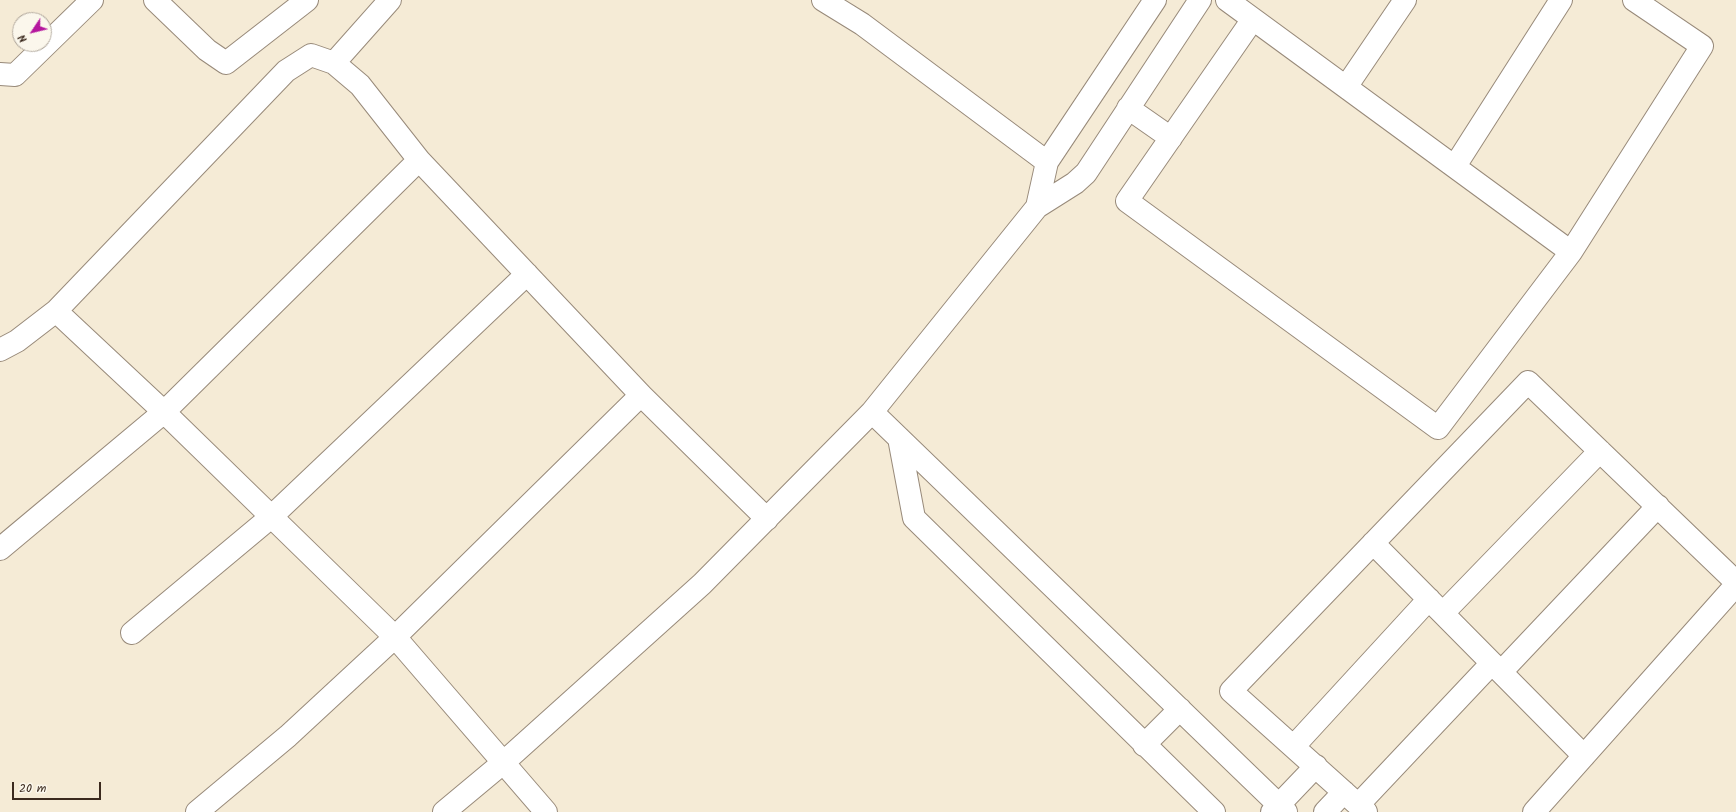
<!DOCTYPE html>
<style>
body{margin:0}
#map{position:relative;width:1736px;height:812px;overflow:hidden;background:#f5ebd6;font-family:Kalam,sans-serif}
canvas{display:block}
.north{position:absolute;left:12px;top:12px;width:40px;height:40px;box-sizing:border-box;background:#fbf7ec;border:1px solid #aea59a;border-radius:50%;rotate:235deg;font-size:11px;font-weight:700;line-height:16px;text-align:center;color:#3b2a1e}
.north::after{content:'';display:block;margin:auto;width:14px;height:18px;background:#b5179e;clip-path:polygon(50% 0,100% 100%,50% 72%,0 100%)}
.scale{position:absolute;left:12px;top:782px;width:89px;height:18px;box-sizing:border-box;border:2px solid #3b2a1e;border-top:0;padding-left:5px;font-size:12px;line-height:14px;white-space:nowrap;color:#3b2a1e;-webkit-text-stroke:3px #fbf7ec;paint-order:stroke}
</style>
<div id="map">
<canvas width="1736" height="812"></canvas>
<div class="north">N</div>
<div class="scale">20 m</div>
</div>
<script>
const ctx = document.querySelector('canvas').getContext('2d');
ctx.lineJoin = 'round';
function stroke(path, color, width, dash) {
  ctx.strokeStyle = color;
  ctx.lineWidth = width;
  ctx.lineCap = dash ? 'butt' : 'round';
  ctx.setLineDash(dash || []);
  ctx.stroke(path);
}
const minor = new Path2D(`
 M155,0L207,50L226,63L307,0
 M823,0L862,24L1047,162
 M1227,0L1571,252
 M1253,19L1127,201L1438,428L1571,252L1702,46L1634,0
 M334,63L390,0
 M0,74L15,75L92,0
 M1346,87L1405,0
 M1128,108L1171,138
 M1455,166L1561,0
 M1037,207L1047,162L1155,0
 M56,311L164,412L395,637L546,812
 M0,350L17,341L56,311L286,71L311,55L334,63L360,85L419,160L641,395L767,519
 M872,412L1037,207L1075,183L1086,173L1200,0
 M899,438L914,518L1214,812
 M1373,543L1584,756
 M0,549L164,412L419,160
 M1443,613L1600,451
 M132,633L271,517L527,274
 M1501,672L1658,506
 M1144,745L1180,709
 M1294,746L1429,599
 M1358,805L1492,663
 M197,812L288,736L395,637L641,395
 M444,812L504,762L702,584L872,412L1286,812
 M1272,812L1316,766
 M1325,812L1344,792
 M1366,812L1231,691L1528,382L1736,582
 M1534,812L1736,585`);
stroke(minor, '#988a7a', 24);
stroke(minor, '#fff', 22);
</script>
